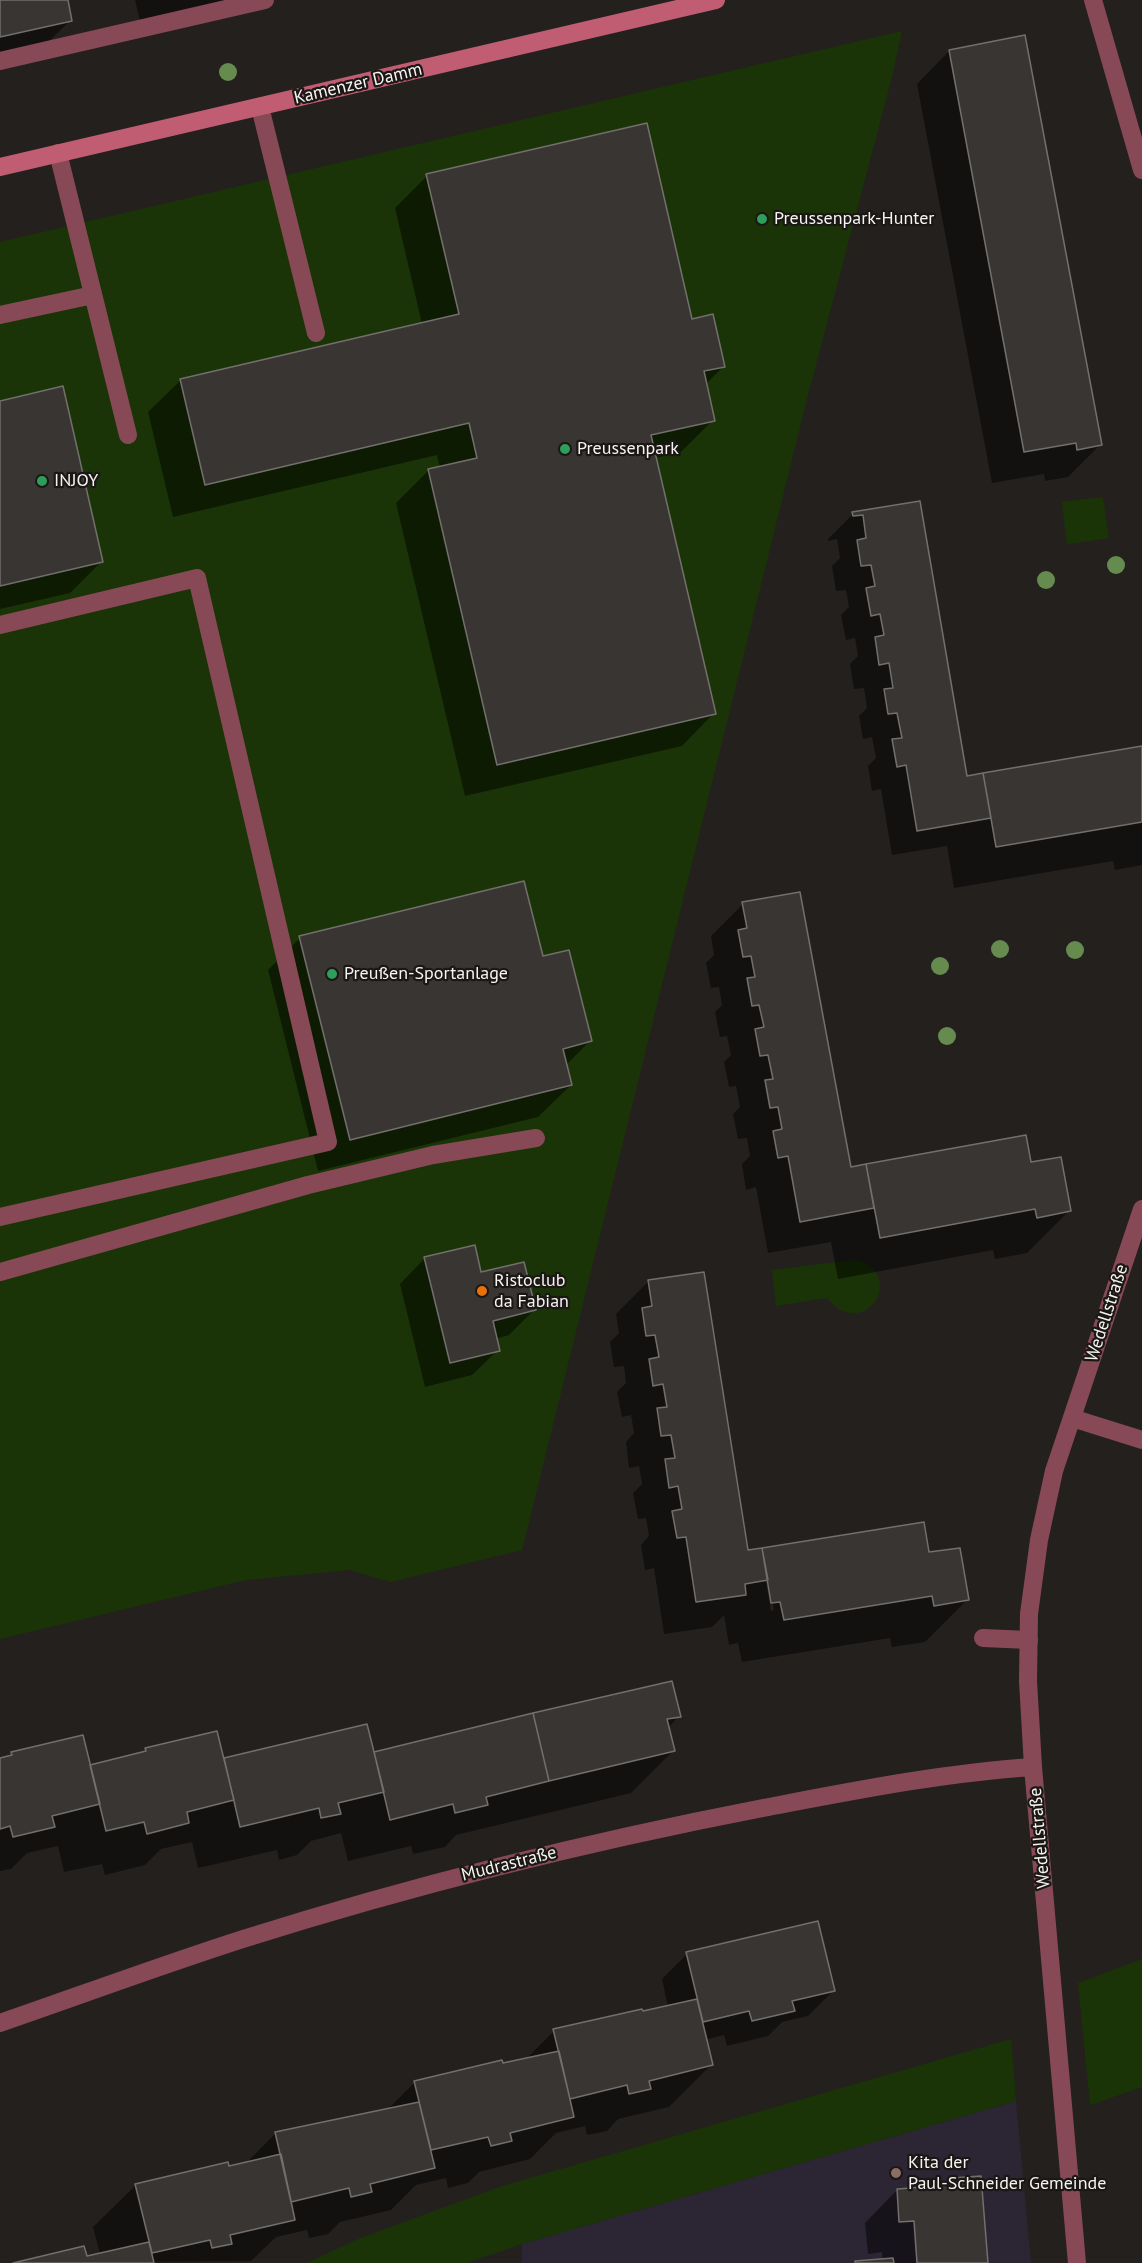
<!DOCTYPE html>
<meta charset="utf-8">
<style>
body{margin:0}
canvas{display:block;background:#23201e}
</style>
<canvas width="1142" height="2263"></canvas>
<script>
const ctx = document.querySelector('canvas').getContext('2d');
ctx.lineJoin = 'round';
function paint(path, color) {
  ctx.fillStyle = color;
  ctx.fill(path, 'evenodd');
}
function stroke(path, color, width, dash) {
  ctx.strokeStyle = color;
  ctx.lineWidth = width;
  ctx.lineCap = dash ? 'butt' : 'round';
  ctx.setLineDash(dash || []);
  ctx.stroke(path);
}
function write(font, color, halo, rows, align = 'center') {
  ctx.font = font + ' "PT Sans",sans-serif';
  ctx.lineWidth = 4.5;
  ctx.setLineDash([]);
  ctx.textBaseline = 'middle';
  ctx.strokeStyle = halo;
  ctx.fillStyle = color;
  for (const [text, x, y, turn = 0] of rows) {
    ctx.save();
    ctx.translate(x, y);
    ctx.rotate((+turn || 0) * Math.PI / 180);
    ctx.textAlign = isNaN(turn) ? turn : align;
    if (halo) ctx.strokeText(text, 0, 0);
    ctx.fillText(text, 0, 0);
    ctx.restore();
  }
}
const education = new Path2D(`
 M1016,2101L1031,2263H522V2244Z`);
const green = new Path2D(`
 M902,31L892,77L807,399L522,1550L390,1582L350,1570L246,1580L0,1639V242Z
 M1103,497L1109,538L1067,544L1062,502Z
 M855,1260C901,1270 876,1327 841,1310C836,1308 831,1302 826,1298L776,1306L772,1270Z
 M1142,1959V2087L1090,2105L1078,1983Z
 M1011,2039L1016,2101L522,2244L467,2263H307L358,2239L502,2186Z`);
const shadow = new Path2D(`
 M0,0H66L71,20L45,45L0,56Z
 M135,0H227L142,30Z
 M949,51L1100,445L1068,477L1045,481L1044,474L992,483L917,84Z
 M427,176L691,321L724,366L705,385L713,420L681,452L655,458L714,713L682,746L465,796L396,503L428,471L440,468L437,455L173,517L148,412L181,380L422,324L395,208Z
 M0,402L102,561L70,593L0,609Z
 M918,503L965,778L1142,756V865L1115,870L1113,861L954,888L947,846L892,855L881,789L872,791L868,766L876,758L872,737L863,739L859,716L867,708L864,688L854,689L850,664L858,656L855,638L846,640L841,615L849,607L846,590L836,591L832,566L840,558L837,539L828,541V539L853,514Z
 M743,904L850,1169L865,1168L867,1166L1030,1164L1070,1210L1027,1253L995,1259L993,1250L838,1279L831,1242L768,1253L756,1187L746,1190L742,1164L750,1156L747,1138L738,1139L733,1114L740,1107L736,1086L729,1087L724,1062L731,1055L727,1036L720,1037L715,1012L722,1005L719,987L711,988L706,963L714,955L711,936Z
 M300,938L542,958L590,1041L566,1065L571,1085L538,1117L318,1171L268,970Z
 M425,1258L480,1274L534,1310L509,1335L495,1339L498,1350L472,1375L425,1387L400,1284Z
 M648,1282L747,1552L927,1554L967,1600L925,1642L892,1647L890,1638L742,1662L738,1643L729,1645L724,1615L712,1627L664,1634L654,1568L645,1570L641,1545L649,1536L646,1518L638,1519L633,1493L642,1484L639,1466L629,1468L626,1442L634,1433L631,1415L622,1417L617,1392L626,1383L624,1366L614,1367L610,1342L619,1333L616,1314ZM766,1582H769L774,1610L771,1611Z
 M679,1716L668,1728L673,1751L631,1793L456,1835L445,1847L413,1854L411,1846L348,1861L341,1833L311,1841L297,1855L279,1860L277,1850L198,1868L192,1842L161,1849L145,1865L105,1875L102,1864L64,1872L58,1846L27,1853L11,1869L0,1871V1760L7,1758L12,1753L89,1767L141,1754L146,1749L223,1760L366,1726L373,1754Z
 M687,1954L833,1991L808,2016L782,2022L768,2036L727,2046L724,2035L705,2040L711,2065L669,2107L618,2119L607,2131L587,2135L585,2126L556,2133L530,2159L479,2172L468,2183L448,2188L446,2178L416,2185L391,2210L340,2222L328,2234L309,2238L307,2230L276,2237L251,2261L19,2263L86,2258L100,2254L93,2227L136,2185L245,2164L275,2134L387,2110L415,2082L525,2060L554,2031L668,2007L662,1979Z
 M953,2180L986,2263H855L883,2261L882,2252L868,2254L865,2223L897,2190L945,2187Z`);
const building = new Path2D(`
 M0,0H68L72,21L0,37Z
 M1025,35L1102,445L1077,450L1076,443L1024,452L949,50Z
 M647,123L692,319L713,314L725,367L704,371L715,421L651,435L716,714L497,765L428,469L477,458L469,423L205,485L180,379L459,314L426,174Z
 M63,386L103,562L0,586V401Z
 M920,501L967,776L983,773L991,818L917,831L906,765L897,767L892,739L902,738L897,713L888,714L884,689L893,688L889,663L879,665L875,637L884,635L880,614L871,616L866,588L875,586L871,565L861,566L857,540L866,538L863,515L853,516L852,512Z
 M1142,746V822L996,847L983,773Z
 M524,881L543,956L569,950L592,1041L563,1049L572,1085L350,1140L299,936Z
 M800,892L851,1167L866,1164L874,1208L800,1222L788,1156L778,1158L773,1131L782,1129L778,1107L770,1108L765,1080L773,1079L768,1055L760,1056L755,1029L764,1027L759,1005L752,1006L747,978L755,977L751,956L743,957L738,930L747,928L742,902Z
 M1026,1135L1031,1162L1061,1157L1071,1211L1037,1218L1035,1209L880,1238L866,1164Z
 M475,1245L481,1272L524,1262L536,1310L493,1321L500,1351L450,1363L424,1257Z
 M704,1272L748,1550L762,1548L768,1580L745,1584L746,1595L696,1602L686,1537L677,1538L672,1511L682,1509L678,1486L669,1488L665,1459L675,1458L671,1435L661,1436L657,1408L667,1407L663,1384L653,1386L649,1359L659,1357L655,1335L646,1336L642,1308L652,1306L648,1280Z
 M924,1522L929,1552L960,1548L969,1600L934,1606L932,1596L784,1620L780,1602L771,1603L762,1548Z
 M672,1681L681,1717L667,1719L675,1751L549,1781L533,1713Z
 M533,1713L549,1781L486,1797L488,1805L455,1813L453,1804L390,1820L374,1752Z
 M367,1724L384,1792L338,1803L341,1814L321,1818L319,1808L240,1827L224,1758Z
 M217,1731L234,1800L187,1812L189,1823L147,1834L144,1822L106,1831L90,1765L146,1751L145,1748Z
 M83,1735L100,1804L52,1816L55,1827L13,1837L10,1826L0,1829V1758L12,1755L11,1752Z
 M818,1921L835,1991L792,2001L795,2011L752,2021L749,2011L703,2022L686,1952Z
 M697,1999L713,2065L649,2081L651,2089L629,2094L627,2085L570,2099L553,2029L642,2009L643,2011Z
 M559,2051L574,2117L510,2133L512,2141L491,2146L488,2137L431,2150L414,2081L502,2060L503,2063Z
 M419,2102L435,2168L370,2184L372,2192L351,2197L349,2188L291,2202L275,2132Z
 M281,2154L295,2220L230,2235L232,2244L212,2248L210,2240L152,2253L135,2184L228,2162L229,2166Z
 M981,2176L988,2263H917L914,2221L899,2222L897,2189L952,2185V2178Z
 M149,2242L154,2263H13L84,2246L87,2256Z
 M893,2258L894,2263H855V2261Z`);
const lane = new Path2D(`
 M0,61L265,0
 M260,107L316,333
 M58,153L128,435
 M0,315L93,295
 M0,625L197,578L328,1142L0,1217
 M0,1272L308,1185L433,1155L536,1138
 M983,1638L1029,1640`);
const street = new Path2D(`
 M1093,0L1142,170
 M1072,1418L1142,1440
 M0,2023C81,1995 162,1965 243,1939C414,1885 587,1842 763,1808C853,1791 942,1773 1033,1767
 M1077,2263L1033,1767L1028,1681L1029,1614L1039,1540L1054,1471L1142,1209`);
const secondary = new Path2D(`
 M0,167L716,0`);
const trees = [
 [228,72],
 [1116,565],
 [1046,580],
 [1000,949],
 [1075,950],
 [940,966],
 [947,1036]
];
const markers = [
 [762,219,6,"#2e9e5b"],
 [565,449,6,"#2e9e5b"],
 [42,481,6,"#2e9e5b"],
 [332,974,6,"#2e9e5b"],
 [482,1291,6,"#e8710a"],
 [896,2173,6,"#8d6e63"]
];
const streetNames = [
 ["Kamenzer Damm",358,84,-13],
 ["Wedellstraße",1107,1313,-72],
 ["Wedellstraße",1040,1838,-95],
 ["Mudrastraße",509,1864,-14]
];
const poiNames = [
 ["Preussenpark-Hunter",774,219],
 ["Preussenpark",577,449],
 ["INJOY",54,481],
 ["Preußen-Sportanlage",344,974],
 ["Ristoclub",494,1281],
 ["da Fabian",494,1302],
 ["Kita der",908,2163],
 ["Paul-Schneider Gemeinde",908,2184]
];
paint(education, '#2c2534');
paint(green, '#1a3407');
paint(shadow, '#0007');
paint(building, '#383533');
stroke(building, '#726f6c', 1.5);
stroke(lane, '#874955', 18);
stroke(street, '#874955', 18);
stroke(secondary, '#c05d73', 18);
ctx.fillStyle = '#668b4e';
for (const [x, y] of trees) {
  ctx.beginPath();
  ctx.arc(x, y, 9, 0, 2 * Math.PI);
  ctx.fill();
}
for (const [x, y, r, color] of markers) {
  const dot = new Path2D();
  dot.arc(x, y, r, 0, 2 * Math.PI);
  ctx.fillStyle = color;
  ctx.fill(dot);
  stroke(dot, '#1a1715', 2);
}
write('18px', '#f6f4f2', '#1a1715', streetNames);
write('18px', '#f6f4f2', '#1a1715', poiNames, 'left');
</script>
